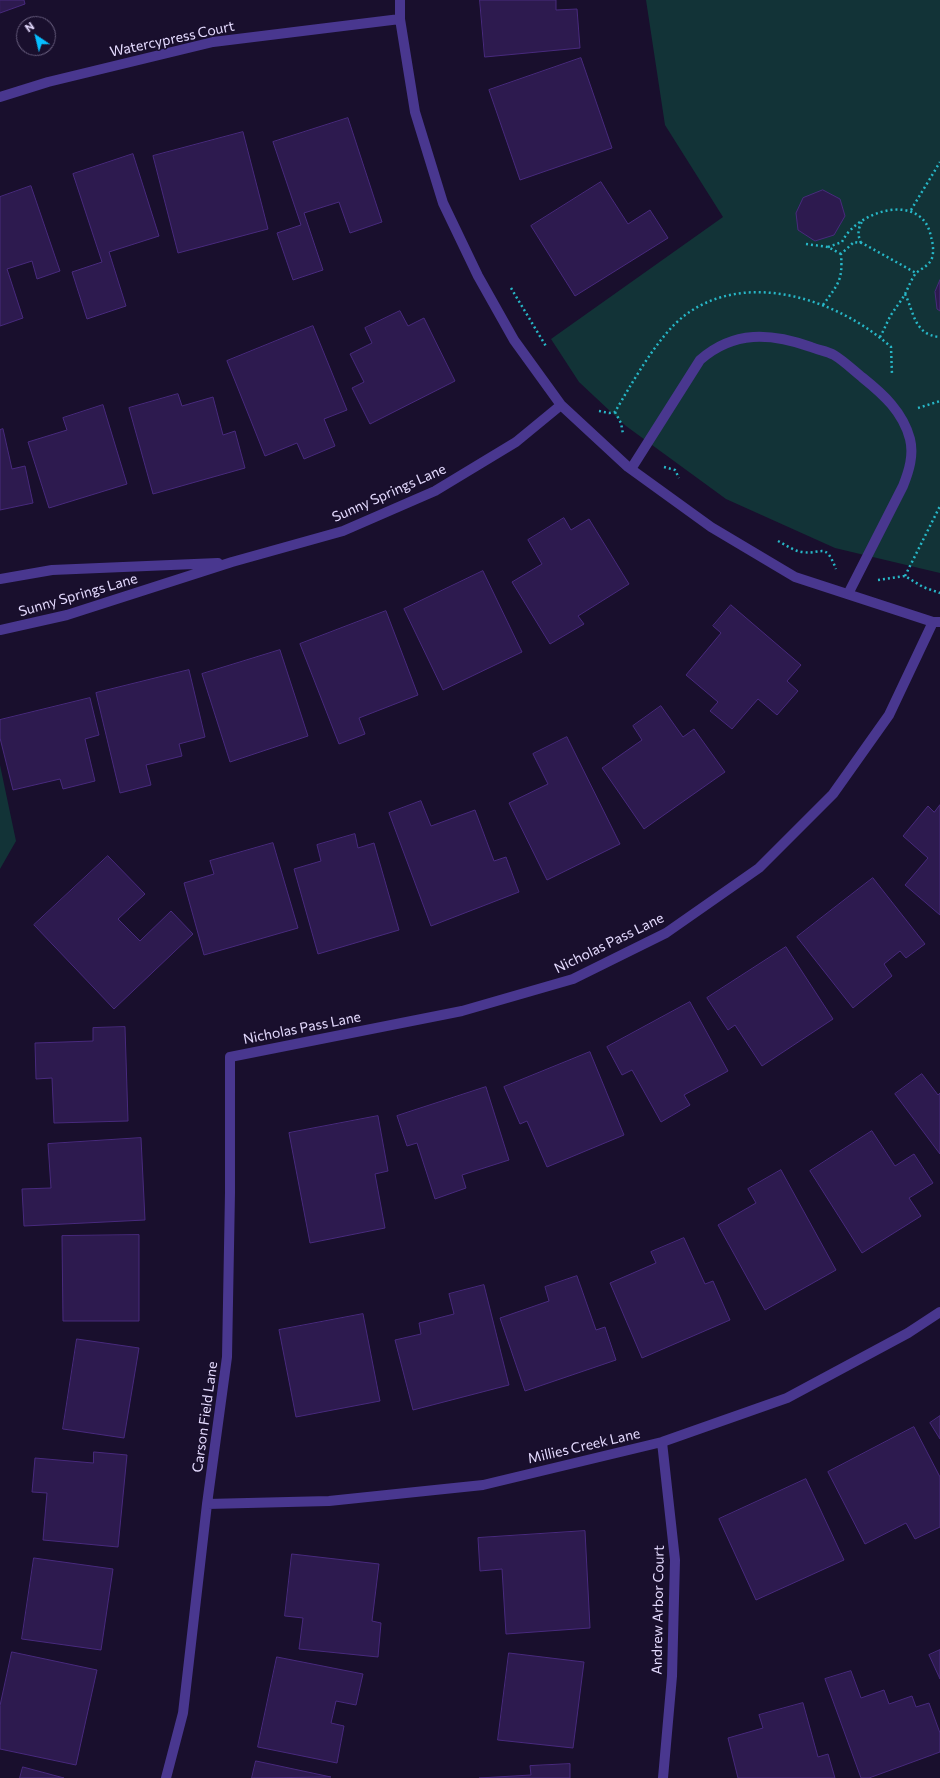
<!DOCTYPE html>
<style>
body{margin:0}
#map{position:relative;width:940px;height:1778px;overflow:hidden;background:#190f2d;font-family:Commissioner,sans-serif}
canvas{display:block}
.north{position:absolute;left:16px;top:16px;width:40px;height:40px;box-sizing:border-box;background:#190f2d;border:1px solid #6b6181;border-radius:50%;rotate:325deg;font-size:11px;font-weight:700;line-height:16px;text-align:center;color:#e5dbff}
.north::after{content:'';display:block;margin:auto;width:14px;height:18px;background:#07beff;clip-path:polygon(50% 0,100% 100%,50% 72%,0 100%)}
</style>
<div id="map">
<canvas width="940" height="1778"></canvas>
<div class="north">N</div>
</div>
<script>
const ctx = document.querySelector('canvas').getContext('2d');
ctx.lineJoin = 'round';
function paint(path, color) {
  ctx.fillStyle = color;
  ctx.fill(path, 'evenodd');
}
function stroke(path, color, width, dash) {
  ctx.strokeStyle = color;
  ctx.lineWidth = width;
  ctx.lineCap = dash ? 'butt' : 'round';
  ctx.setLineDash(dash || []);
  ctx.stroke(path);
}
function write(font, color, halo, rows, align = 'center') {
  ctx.font = font + ' Commissioner,sans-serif';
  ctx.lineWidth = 3;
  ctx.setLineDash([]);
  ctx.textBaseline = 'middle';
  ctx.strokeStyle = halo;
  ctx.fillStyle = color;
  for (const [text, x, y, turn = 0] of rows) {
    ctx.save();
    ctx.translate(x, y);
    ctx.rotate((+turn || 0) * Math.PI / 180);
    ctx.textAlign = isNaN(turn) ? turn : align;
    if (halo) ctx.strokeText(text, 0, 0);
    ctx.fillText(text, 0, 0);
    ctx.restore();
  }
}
const green = new Path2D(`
 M646,0H940V573L835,548L726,499L626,426L579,382L551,339L723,217L665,125Z
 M0,765L16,841L0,869Z`);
const building = new Path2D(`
 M0,0H24L25,4L0,13Z
 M480,0H556V10L577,9L580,48L485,57Z
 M581,58L612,148L520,180L489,90Z
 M348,118L382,222L350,233L339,202L304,213L323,270L293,280L277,233L301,225L273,142Z
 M243,132L268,229L178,253L153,156Z
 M133,154L159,236L109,252L126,306L87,319L72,272L102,262L73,174Z
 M601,182L628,224L650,210L668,238L575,296L531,226Z
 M31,186L60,271L37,279L32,261L7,269L23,318L0,326V197Z
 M823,190L840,199L845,216L834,235L815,241L798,230L796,213L803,198Z
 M940,280V311L937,309L935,292Z
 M400,311L408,326L424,318L455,381L370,424L352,388L364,382L350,354L372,343L365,328Z
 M313,326L347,410L324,419L335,446L304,459L297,443L265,456L227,361Z
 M178,394L182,406L213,397L223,435L235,431L245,468L153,494L129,408Z
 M103,405L127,484L49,508L28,442L67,430L63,418Z
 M3,429L12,469L25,466L33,503L0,510V430Z
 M564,518L571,530L589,519L629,584L578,616L584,624L550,644L512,582L542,564L528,540Z
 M483,571L522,652L443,690L404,609Z
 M731,605L801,665L787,681L798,691L777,715L758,699L732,729L710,711L718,702L686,675L721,633L713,626Z
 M386,611L418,695L359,718L365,734L339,744L300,644Z
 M280,650L308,736L230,762L202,674Z
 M189,670L205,737L179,744L182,756L146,765L151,785L120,793L96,693Z
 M90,698L99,735L85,739L95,781L63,789L60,779L13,790L0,738V720Z
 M661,706L683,737L694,729L725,772L644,829L602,768L642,740L633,726Z
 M567,737L620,844L547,880L509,803L548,784L533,754Z
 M421,801L431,826L475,810L494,861L506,857L519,892L431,926L389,813Z
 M940,805V915L905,885L928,858L903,836L928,806L934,812Z
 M355,834L358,848L374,843L399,930L318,954L294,869L321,861L317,845Z
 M273,843L298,928L204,955L184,883L214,874L210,861Z
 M108,856L145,894L118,919L140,941L171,911L193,934L114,1009L34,925Z
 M873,878L925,944L906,958L900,951L884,964L892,976L853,1008L797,937Z
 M786,947L833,1019L762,1066L735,1025L728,1030L707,998Z
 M690,1002L728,1071L684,1095L690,1105L661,1122L632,1070L622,1075L607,1047Z
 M125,1027L128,1121L54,1123L52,1078L36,1079L35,1043L93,1041V1028Z
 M590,1052L624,1135L547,1167L527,1121L520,1124L504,1087Z
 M922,1074L938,1095L940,1093V1154L895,1094Z
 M486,1087L509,1160L462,1175L466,1188L435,1199L417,1143L407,1146L397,1116Z
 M378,1116L388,1171L375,1174L385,1228L310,1243L289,1133Z
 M872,1131L895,1166L914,1154L933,1183L909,1198L921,1216L862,1253L810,1171Z
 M141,1138L145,1220L24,1226L22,1189L51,1188L48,1144Z
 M781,1170L836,1270L765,1310L718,1225L756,1203L748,1189Z
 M139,1235V1321H63L62,1236Z
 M684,1238L705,1284L713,1281L730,1320L642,1358L610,1283L656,1263L651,1252Z
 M577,1276L596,1330L605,1327L616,1360L525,1391L500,1318L549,1301L545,1287Z
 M484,1285L509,1385L413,1410L395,1340L421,1334L419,1323L454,1314L449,1294Z
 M363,1314L380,1401L296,1417L279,1330Z
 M77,1339L139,1348L124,1438L63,1429Z
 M940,1416V1439L930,1423Z
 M914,1427L940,1477V1527L915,1539L906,1523L865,1544L828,1472Z
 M94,1452L127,1455L118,1547L43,1540L47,1493L32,1492L35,1458L93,1463Z
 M806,1479L844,1560L756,1600L719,1519Z
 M585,1531L590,1628L506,1634L502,1569L480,1571L478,1538Z
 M292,1554L379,1564L372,1621L381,1623L378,1657L299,1649L303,1618L285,1616Z
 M34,1558L113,1569L101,1650L22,1639Z
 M940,1650V1679L929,1655Z
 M12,1652L97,1670L76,1765L0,1749V1706Z
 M509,1653L584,1662L573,1748L498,1740Z
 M277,1657L363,1674L356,1705L336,1701L331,1723L344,1726L337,1763L258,1747Z
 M851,1671L861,1698L884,1690L889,1704L912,1696L916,1707L929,1703L940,1733V1752L869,1778H861L825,1679Z
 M803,1703L818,1757L828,1754L835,1778H738L728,1738L763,1728L759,1715Z
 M256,1761L331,1777L252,1778Z
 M570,1764V1778H479L531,1775L530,1766Z
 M23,1767L64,1778H20Z`);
const path = new Path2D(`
 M911,210L940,162
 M861,243C857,234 858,228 863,220
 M806,244L828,247L841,254
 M828,247L842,242C857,210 923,191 931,237C933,243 934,252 932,258C929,266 922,268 916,273C912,278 909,286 906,292C902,300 896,307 891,315C887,322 884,330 880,337
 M511,288L547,348
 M905,294C914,312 914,335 940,337
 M823,305C838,284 843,281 841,254L854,242L862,243L916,273
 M918,408L940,401
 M599,411L609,413L615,412C632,383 658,336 684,316C746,268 839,300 891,347L892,375
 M615,412L621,423L623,434
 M664,467L675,470L679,478
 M778,541C786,545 794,551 802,552C823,555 825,541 836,569
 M905,576L940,506
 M878,580L905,576L923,587L940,593`);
const minor = new Path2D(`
 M400,0V19L415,112L443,203L478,276L514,340L561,405L628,467L711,527L795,577L933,622H940
 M0,97L48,82L213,42L400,19
 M631,469L700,360C734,330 771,333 811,347C818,350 827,351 834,355C844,361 853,370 863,378C883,394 903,412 910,439C914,455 909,471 903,486L848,594
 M0,579L52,570L218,563
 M0,630L67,615L232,562L343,531L435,491L516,442L561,405
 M662,1442L675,1560L672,1676L663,1778
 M207,1504L329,1501L483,1485L662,1442L787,1398L908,1333L940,1312
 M166,1778L183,1713L207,1504L227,1357L230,1192V1057L462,1011L573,979L666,933L759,868L833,794L889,715L933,622`);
const streetNames = [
 ["Watercypress Court",172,39,-12],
 ["Sunny Springs Lane",389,493,-24],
 ["Sunny Springs Lane",78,595,-16],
 ["Nicholas Pass Lane",609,943,-26],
 ["Nicholas Pass Lane",302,1028,-11],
 ["Carson Field Lane",205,1417,-82],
 ["Millies Creek Lane",584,1446,-13],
 ["Andrew Arbor Court",658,1610,-89]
];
paint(green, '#123337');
paint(building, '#2d1a4f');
stroke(building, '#482a7d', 1);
stroke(path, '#27b7c7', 2.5, [2, 3]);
stroke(minor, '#49378f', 10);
write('14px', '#e5dbff', '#190f2d', streetNames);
</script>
